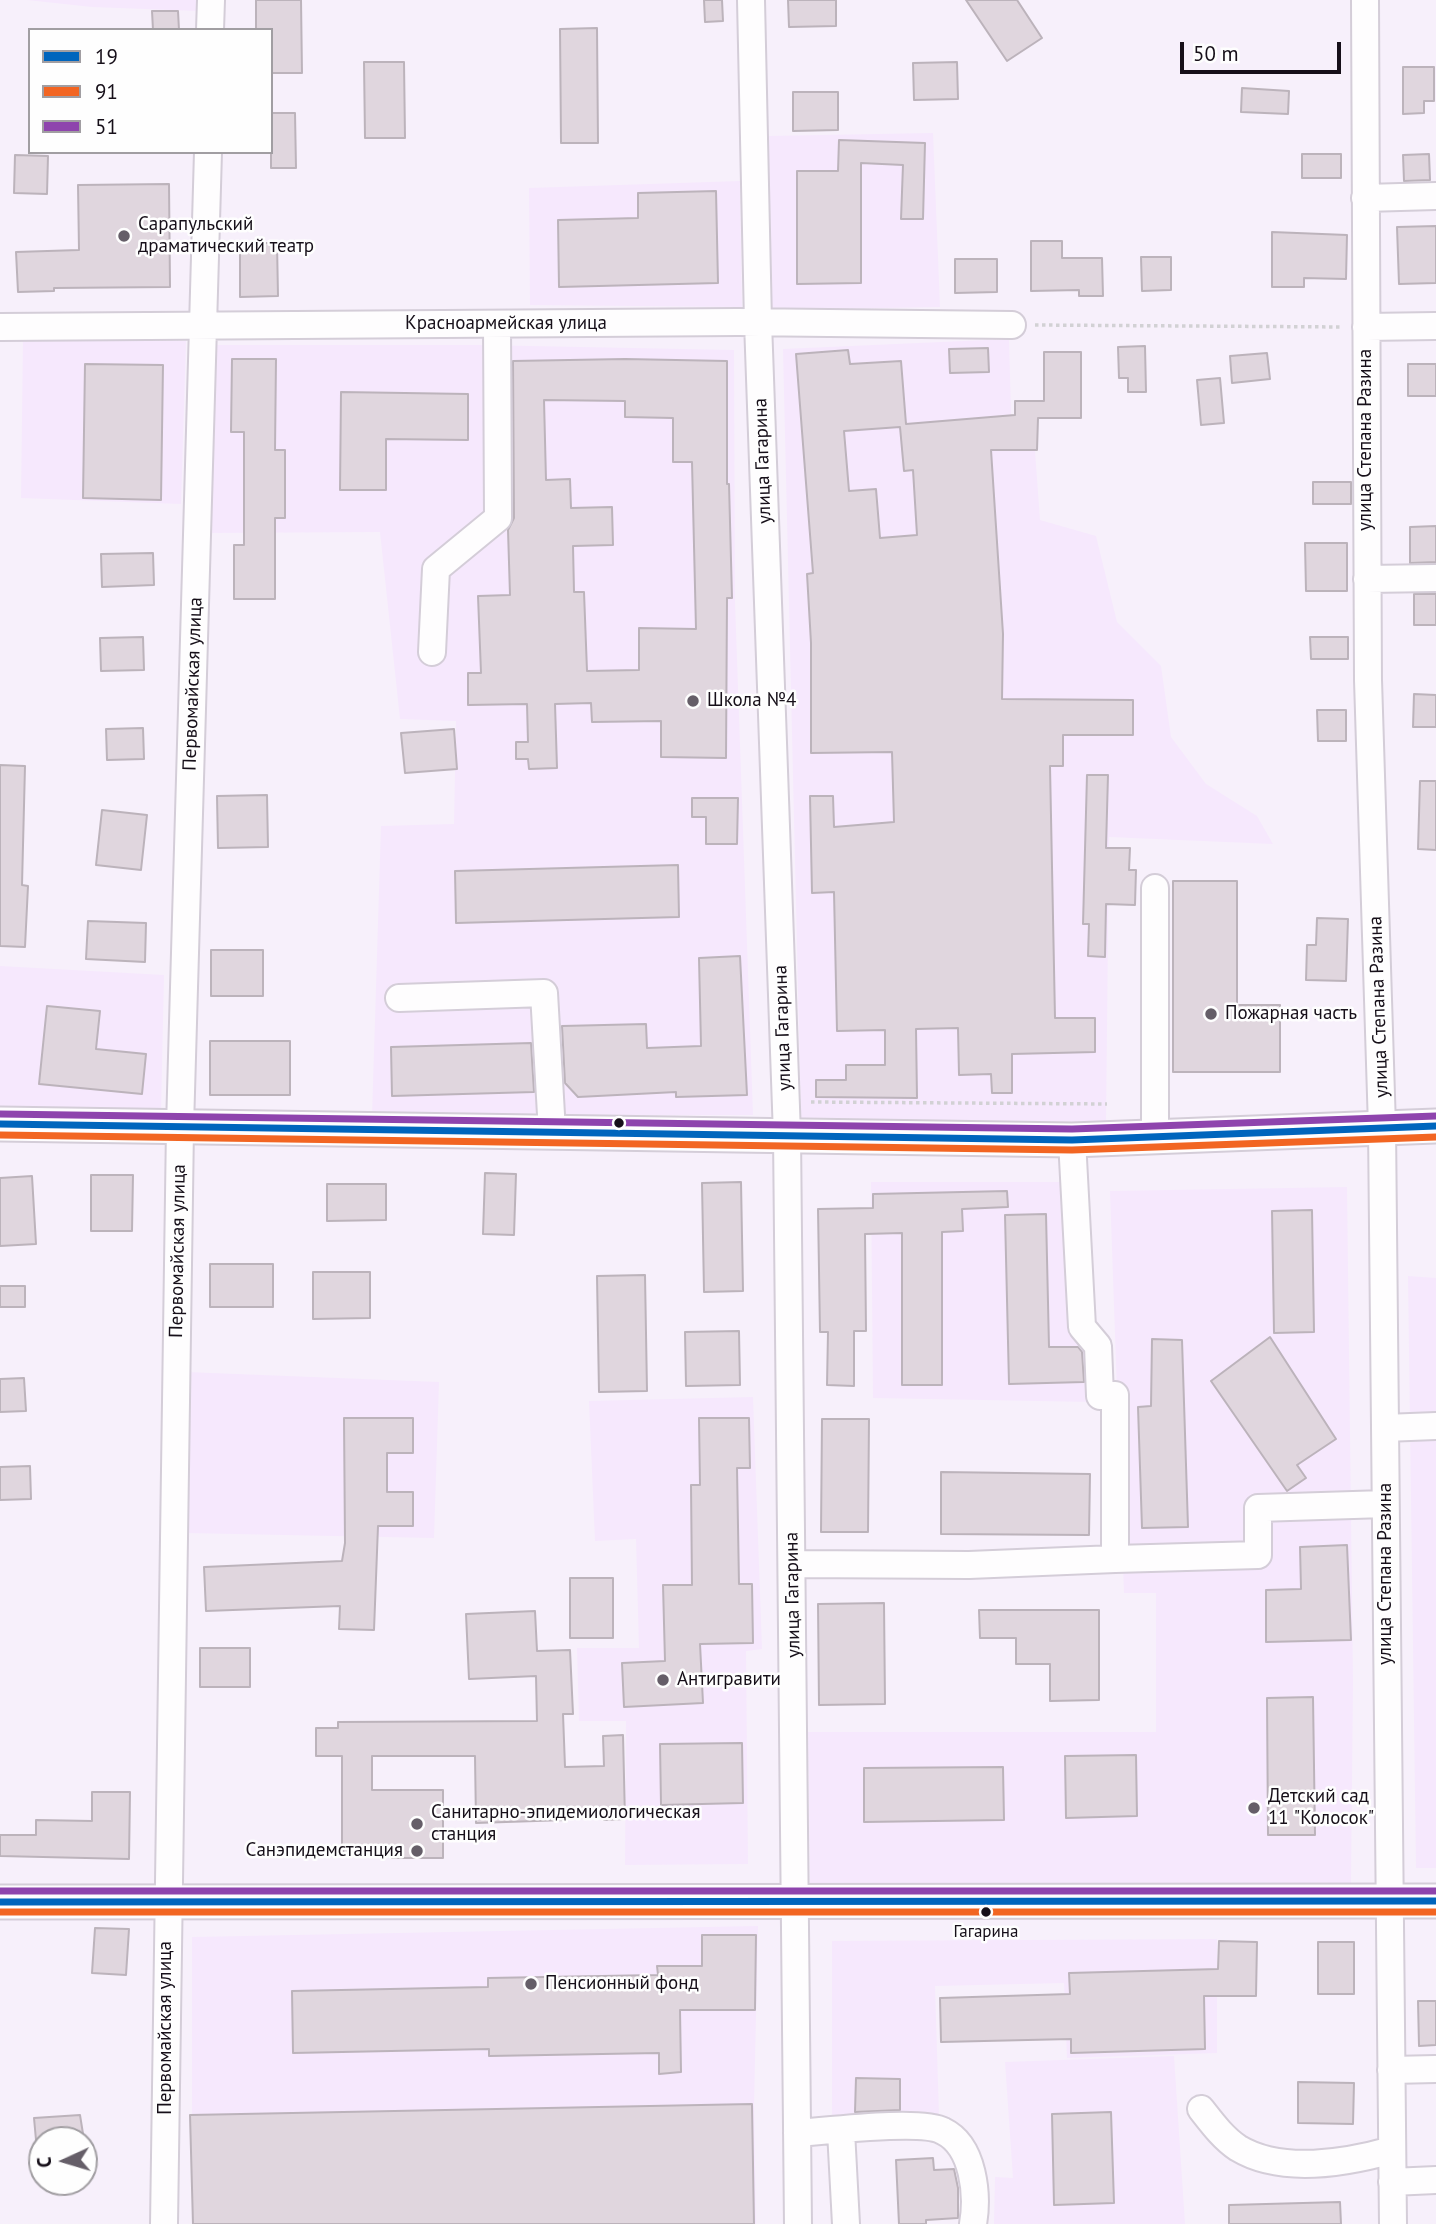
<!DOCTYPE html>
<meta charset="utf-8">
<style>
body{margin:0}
#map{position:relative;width:1436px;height:2224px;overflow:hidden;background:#f7f0fb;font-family:"PT Sans",sans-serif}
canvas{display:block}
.legend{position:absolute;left:28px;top:28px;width:245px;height:126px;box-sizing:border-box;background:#fefefe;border:2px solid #a19ea2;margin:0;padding:9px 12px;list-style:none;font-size:21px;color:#160f19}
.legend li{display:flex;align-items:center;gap:14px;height:35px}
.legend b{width:35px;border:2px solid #a19ea2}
.north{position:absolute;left:28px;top:2126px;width:70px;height:70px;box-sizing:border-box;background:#fefefe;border:2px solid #a19ea2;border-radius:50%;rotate:266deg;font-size:19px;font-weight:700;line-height:28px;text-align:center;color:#160f19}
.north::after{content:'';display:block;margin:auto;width:24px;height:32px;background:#655e68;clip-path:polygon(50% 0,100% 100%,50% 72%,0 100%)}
.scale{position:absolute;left:1180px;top:42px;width:161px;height:32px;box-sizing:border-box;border:4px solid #160f19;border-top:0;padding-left:9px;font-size:21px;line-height:24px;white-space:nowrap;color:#160f19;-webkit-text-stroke:5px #fefefe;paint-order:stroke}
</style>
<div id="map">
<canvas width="1436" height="2224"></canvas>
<ul class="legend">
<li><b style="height:9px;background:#0065bd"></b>19</li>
<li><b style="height:9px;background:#f26522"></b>91</li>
<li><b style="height:9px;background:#8e44ad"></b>51</li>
</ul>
<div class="north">С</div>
<div class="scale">50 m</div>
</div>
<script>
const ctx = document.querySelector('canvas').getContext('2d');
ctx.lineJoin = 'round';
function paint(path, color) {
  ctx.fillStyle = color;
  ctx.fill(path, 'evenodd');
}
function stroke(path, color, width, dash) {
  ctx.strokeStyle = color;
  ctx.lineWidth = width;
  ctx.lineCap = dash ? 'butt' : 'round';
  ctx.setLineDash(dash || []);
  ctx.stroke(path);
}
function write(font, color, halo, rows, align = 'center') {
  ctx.font = font + ' "PT Sans",sans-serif';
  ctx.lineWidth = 5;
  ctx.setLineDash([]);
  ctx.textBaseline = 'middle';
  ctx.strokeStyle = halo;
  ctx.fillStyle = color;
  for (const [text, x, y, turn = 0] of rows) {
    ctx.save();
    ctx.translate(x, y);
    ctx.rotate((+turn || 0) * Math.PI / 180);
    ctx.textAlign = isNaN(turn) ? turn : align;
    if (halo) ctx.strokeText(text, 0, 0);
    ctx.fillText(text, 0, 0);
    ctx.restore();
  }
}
const built = new Path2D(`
 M27,0H198V11L92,7Z
 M933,133L940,307L768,310L767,136Z
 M740,181L742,307L530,305L529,188Z
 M23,339L186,341L181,504L21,498Z
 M1009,339L1012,450L1035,451L1040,520L1096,536L1117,622L1161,666L1171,737L1206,784L1257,816L1273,844L1109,837L1106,1124L801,1118L783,349Z
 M214,345H479L734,350L735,602L753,1115L372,1116L381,826L454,824L456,721L400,719L380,532L206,533Z
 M0,966L164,975L161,1112L0,1110Z
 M871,1182H1086L1093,1402L873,1398Z
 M1347,1187L1353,1682L1351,1883L810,1887L808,1732H1156V1593H1124L1110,1191Z
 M1408,1276L1436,1278V1868H1416Z
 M186,1372L439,1382L434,1538L185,1533Z
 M753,1397L762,1649L746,1651L748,1864L625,1865L626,1721H579L577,1648H639L636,1539L595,1541L589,1401Z
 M758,1926L754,2105L756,2224H192V1937Z
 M1217,1939V2053L1067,2058L1064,1983L935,1986L939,2116L832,2121V1941Z
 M1174,2056L1185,2224H994L995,2177L1013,2178L1005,2062Z`);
const building = new Path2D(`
 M256,0H301L302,73H271V30H256Z
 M704,0H722L723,21L705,22Z
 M788,0H836V26L789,27Z
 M966,0H1017L1042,38L1007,61Z
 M152,11H178L179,30H153Z
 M597,28L598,143H561L560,29Z
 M364,62H404L405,138H365Z
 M957,62L958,99L914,100L913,63Z
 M1403,67H1434V101H1424V113L1403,114Z
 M1242,88L1289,91L1288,114L1241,112Z
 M793,92H838V130L793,131Z
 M271,113H295L296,168H271Z
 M839,140L925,143L923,219H901L903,165L861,163V283L797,284V171H838Z
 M1302,154H1341V178H1302Z
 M1429,154L1430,180L1404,181L1403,155Z
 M15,155L48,156L47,194L14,193Z
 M169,184L170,287L54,288V291L18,292L16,252L79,250L78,185Z
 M716,191L718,283L559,287L558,220L638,218V193Z
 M1436,226V283L1399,284L1397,227Z
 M1272,232L1347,235L1346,279L1304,278V287H1272Z
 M1031,241H1062V258H1102L1103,296H1079V290L1031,291Z
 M240,243H277L278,296L240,297Z
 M1141,257H1171V290L1142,291Z
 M955,259H997V292L955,293Z
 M1145,346L1146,392H1128V378H1119L1118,347Z
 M988,348L989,372L950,373L949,349Z
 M848,350L850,364L901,361L906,424L1015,415V401H1044V352H1081V418H1038L1037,450H991L1003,634L1002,699L1133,700V735H1063V766H1050L1055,1018H1095V1052L1012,1054V1093H992L991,1074L959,1075L958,1028L916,1029L917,1098L816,1097V1080H846V1065H885V1030L837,1031L834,892L812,893L810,796H833L834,827L894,822L892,752L811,753V643L807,574L813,573L796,354ZM900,427L904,471L913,470L917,535L880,538L876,489L849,491L844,431Z
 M1267,353L1270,379L1232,383L1230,356Z
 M232,359H276L275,450H285V518H275V599H234V545H244V432H231Z
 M625,359L727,361V484H729L732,598H727L726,758L661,757V721L592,722L591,703L555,704L557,768L529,769L528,759H516V742H528L527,704L468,705V673H481L478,596L510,595L508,530L514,518L513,361ZM544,400L625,401V417L673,418V462H692L696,629L639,628V670L587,671L584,592H574L573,546L613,545L612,507L571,508L570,479L546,480Z
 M85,364L163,365L161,500L83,498Z
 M1408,364H1436V396H1408Z
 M1220,378L1224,423L1201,425L1197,380Z
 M341,392L468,394V440L386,439V490H340Z
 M1313,482H1351V504H1313Z
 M1436,526V562L1410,563V527Z
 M1305,543H1347V591H1306Z
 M153,553L154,585L102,587L101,554Z
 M1414,594H1436V625H1414Z
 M143,637L144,670L101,671L100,638Z
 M1310,637H1348V659H1311Z
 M1414,694L1436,695V727H1413Z
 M1317,710H1346V741H1318Z
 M143,728L144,759L107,760L106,729Z
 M454,729L457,769L405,773L401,733Z
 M0,765L25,766L22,885L28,886L25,947L0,946Z
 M1087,775H1108L1106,848H1130L1129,870H1136L1135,905L1106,904L1105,957L1088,956L1089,924H1083Z
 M1420,781H1436V850L1418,849Z
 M267,795L268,847L218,848L217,796Z
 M692,798H738L737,844H706V817H692Z
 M102,810L147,815L141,870L96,865Z
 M678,865L679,917L456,923L455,871Z
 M1173,881H1237V1005H1280V1072H1173Z
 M1317,918L1348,919L1346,981L1306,980L1307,945H1316Z
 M88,921L146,923L145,962L86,959Z
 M211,950H263V996H211Z
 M740,956L747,1095L676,1097V1092L578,1097L565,1083L562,1026L646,1024L647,1048L701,1046L699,958Z
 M47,1006L100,1011L96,1049L146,1054L142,1094L39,1084Z
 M210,1041H290V1095H210Z
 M531,1043L534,1092L392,1096L391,1047Z
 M485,1173L516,1174L514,1235L483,1234Z
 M91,1175H133L132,1231H91Z
 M32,1176L36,1244L0,1246V1178Z
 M741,1182L743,1291L704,1292L702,1183Z
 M327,1184H386V1220L327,1221Z
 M1007,1191L1008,1207L962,1209L963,1231L942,1232V1385H902V1233L865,1234L866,1331H854V1386L827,1385L828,1332H820L818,1209L873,1208V1194Z
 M1312,1210L1314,1332L1274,1333L1272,1211Z
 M1046,1214L1049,1347H1078L1082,1352L1084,1382L1009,1384L1005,1215Z
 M210,1264H273V1307H210Z
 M313,1272H370V1318L313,1319Z
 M645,1275L647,1391L599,1392L597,1276Z
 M0,1286H25V1307H0Z
 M739,1331L740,1385L686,1386L685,1332Z
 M1270,1337L1336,1439L1297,1465L1306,1478L1287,1491L1211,1381Z
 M1152,1339L1182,1340L1188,1527L1142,1528L1138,1407L1151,1406Z
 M24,1378L26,1411L0,1412V1379Z
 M344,1418H413V1453H387V1492H413V1526H378L374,1630L339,1629L340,1606L206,1611L204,1567L342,1561L345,1543Z
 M699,1418H749L750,1468H737L739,1584H752L753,1643L700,1644L703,1703L624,1707L622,1663L665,1661L663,1585H692L691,1485H700Z
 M822,1419H869L868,1532H821Z
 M30,1466L31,1499L0,1500V1467Z
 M941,1472L1090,1474L1089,1535L941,1534Z
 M1347,1545L1351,1640L1266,1642V1590L1301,1589L1300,1547Z
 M570,1578H613V1638H570Z
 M884,1603L885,1704L819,1705L818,1604Z
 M979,1610H1099V1700L1050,1701V1664H1016V1638H980Z
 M535,1611L537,1651L570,1650L573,1714H563L565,1767L604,1766L603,1736L623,1735L625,1819L604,1820V1811L566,1812V1820L476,1823L475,1756H372V1790H443V1858H392V1851H342V1756H316V1728H338V1722L537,1721L536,1676L469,1679L466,1614Z
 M200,1648H250V1687H200Z
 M1313,1697L1315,1835H1268L1267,1698Z
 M742,1743L743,1803L661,1805L660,1744Z
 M1136,1755L1137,1816L1066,1818L1065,1756Z
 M1003,1767L1004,1820L864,1822V1768Z
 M92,1792H130L129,1859L0,1856V1835H36V1820L92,1821Z
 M95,1928L129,1929L126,1975L92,1973Z
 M702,1935H756L755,2010H680L681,2072L659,2074V2053L489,2056V2049L293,2053L292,1991L488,1987V1978L658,1975L657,1966H702Z
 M1219,1941L1257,1942L1256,1996H1204L1205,2049L1071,2053V2039L941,2042L940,1998L1070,1994L1069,1973L1218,1969Z
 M1318,1942H1354V1994H1318Z
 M1418,2001H1436V2045L1419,2046Z
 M856,2078L900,2079V2110L855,2112Z
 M1298,2082L1354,2083L1353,2124L1298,2123Z
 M752,2104L754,2224H193L190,2115Z
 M1111,2112L1114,2203L1054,2205L1052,2114Z
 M80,2115L84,2140H36L34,2118Z
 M933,2158L934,2170L954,2169L958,2188V2218L926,2220V2224H899L896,2160Z
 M1340,2202L1341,2224H1229V2205Z`);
const path = new Path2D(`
 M1035,325L1343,327
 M811,1102L1107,1104`);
const minor = new Path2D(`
 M751,0L758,322L787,1135L798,2224
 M1365,0L1368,680L1382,1127L1393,2224
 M210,30L211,0
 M1365,198L1436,196
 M0,327L738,322L1012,325
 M1366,327L1436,326
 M1367,579L1436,578
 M432,652L436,569L498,518L497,324
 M399,998L544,993L552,1132
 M1155,1139V888
 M1072,1140L1082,1327L1098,1346L1100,1396L1115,1395V1559L1258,1555V1508L1385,1504
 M1385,1428L1436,1426
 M793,1564L969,1565L1115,1559
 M1391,2070L1436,2069
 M1201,2109C1212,2123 1223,2138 1238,2148C1281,2174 1346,2163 1392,2150
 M841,2131L846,2224
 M797,2133C827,2131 921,2119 943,2131C974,2146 978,2195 973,2224
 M1392,2182L1436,2180
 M164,2224L180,1127L208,152`);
const major = new Path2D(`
 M0,1124L1072,1140L1436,1126
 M0,1902L1436,1901`);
const bus1 = new Path2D(`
 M0,1124L1072,1140L1436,1126
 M0,1902L1436,1901`);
const bus2 = new Path2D(`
 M0,1135L1072,1150L1436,1137
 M0,1912H1436`);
const bus3 = new Path2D(`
 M0,1114L1072,1129L1436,1116
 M0,1891H1436`);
const markers = [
 [124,236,7,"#655e68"],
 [693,701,7,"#655e68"],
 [1211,1014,7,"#655e68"],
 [619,1123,6,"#160f19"],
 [663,1680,7,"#655e68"],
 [1254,1808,7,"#655e68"],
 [417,1824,7,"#655e68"],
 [417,1851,7,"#655e68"],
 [986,1912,6,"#160f19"],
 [531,1984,7,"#655e68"]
];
const busNames = [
 ["Гагарина",986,1932]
];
const poiNames = [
 ["Сарапульский",138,225],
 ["драматический театр",138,247],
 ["Школа №4",707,701],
 ["Пожарная часть",1225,1014],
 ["Антигравити",677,1680],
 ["Детский сад",1268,1797],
 ["11 \"Колосок\"",1268,1819],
 ["Санитарно-эпидемиологическая",431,1813],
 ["станция",431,1835],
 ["Санэпидемстанция",403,1851,"right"],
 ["Пенсионный фонд",545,1984]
];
const streetNames = [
 ["Красноармейская улица",506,324],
 ["улица Степана Разина",1366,440,-90],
 ["улица Гагарина",763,461,-92],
 ["Первомайская улица",193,684,-88],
 ["улица Степана Разина",1379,1007,-92],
 ["улица Гагарина",783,1028,-92],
 ["Первомайская улица",178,1251,-89],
 ["улица Степана Разина",1386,1574,-90],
 ["улица Гагарина",793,1595,-91],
 ["Первомайская улица",166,2028,-90]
];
paint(built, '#f6e8fd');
paint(building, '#e0d6de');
stroke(building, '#bcb3bb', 2);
stroke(minor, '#d4cdd8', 30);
stroke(major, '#d4cdd8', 37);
stroke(path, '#d2d1d4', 3.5, [3.5, 3.5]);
stroke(minor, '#fefdfe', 26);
stroke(major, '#fefdfe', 33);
stroke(bus1, '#0065bd', 7);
stroke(bus2, '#f26522', 7);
stroke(bus3, '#8e44ad', 7);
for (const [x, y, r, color] of markers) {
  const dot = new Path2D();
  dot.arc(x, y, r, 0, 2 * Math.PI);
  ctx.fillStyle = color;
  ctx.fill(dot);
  stroke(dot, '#fefefe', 2.5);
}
write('17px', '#160f19', '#fefefe', busNames);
write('19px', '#160f19', '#fefefe', poiNames, 'left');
write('19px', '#160f19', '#fefefe', streetNames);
</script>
